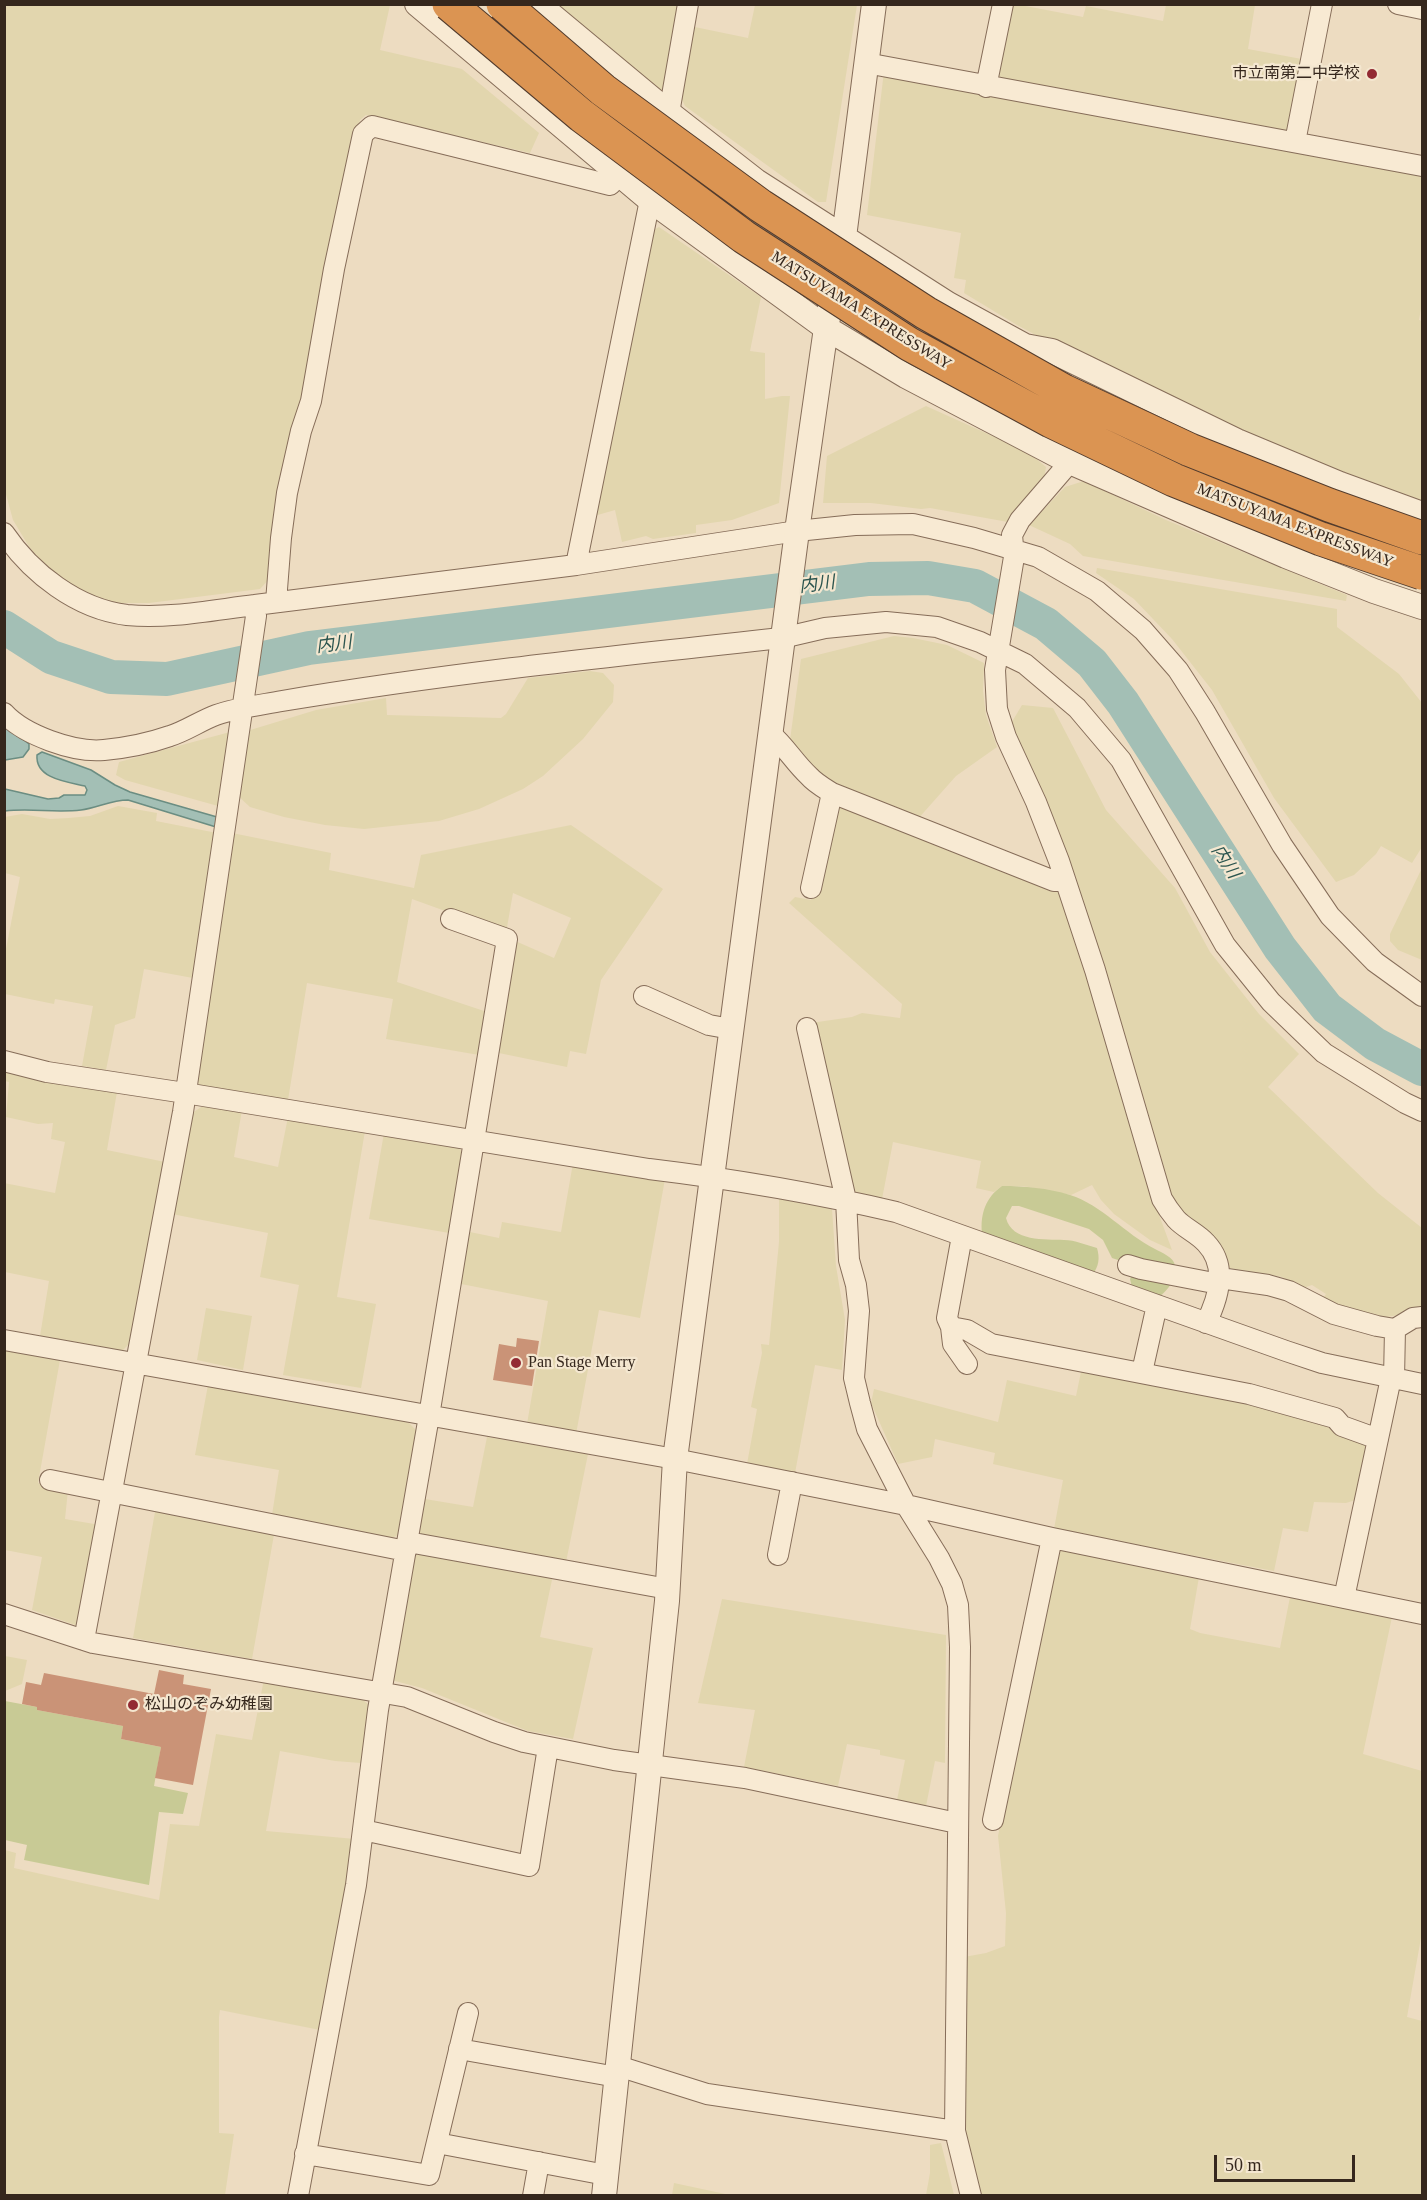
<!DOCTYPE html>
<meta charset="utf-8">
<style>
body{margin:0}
#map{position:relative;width:1427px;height:2200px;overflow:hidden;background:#eddcc1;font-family:"Times New Roman",serif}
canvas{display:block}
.frame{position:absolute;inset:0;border:6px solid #35271d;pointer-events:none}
.scale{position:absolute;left:1214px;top:2155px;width:141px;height:27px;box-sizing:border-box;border:3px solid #35271d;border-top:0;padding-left:8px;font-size:18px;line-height:21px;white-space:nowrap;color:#35271d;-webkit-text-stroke:4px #f4e7d0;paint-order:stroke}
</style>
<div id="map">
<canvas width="1427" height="2200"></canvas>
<div class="frame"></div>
<div class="scale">50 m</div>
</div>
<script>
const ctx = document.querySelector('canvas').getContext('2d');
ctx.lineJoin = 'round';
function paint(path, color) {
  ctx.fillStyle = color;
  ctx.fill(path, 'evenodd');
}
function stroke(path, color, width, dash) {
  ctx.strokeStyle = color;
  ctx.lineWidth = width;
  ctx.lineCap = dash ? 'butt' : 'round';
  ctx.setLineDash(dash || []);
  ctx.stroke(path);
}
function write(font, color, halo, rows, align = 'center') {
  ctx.font = font + ' "Times New Roman","Noto Sans JP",serif';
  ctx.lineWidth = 4.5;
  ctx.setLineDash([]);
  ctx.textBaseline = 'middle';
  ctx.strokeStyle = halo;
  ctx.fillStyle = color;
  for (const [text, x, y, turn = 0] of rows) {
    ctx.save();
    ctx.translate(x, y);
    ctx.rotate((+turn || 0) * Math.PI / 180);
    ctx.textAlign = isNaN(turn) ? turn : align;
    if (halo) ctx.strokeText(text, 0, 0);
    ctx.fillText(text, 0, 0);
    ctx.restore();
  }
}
const farmland = new Path2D(`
 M4,5H390L380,50L462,69L539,133L530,153L366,115L360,120L272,576L260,589L149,603H121L104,601L62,582L40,561L28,545L13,520L4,487Z
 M555,5H683L669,89L662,91Z
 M755,5H857L826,202H818L685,106L678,91L690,26L748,38Z
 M1008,5H1020L1083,17L1086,6L1163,21L1166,5H1255L1248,49L1307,60L1292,135L993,81Z
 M884,71L1422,168V303L1419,320L1422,321V506L1341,476L1098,368L1017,325L964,293L966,280L954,278L961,233L867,215Z
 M659,227L761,297L750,351L765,353V399L782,396H790L779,503L732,520L696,525V533L653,539L646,536L622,542L615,510L594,516L650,232Z
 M926,406L997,438L1033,456L1046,467L1044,479L1015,509L1008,522L930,508L921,509L871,503H823L827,456Z
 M1084,481L1166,520L1347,595L1346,601L1083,556L1070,544L1029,525L1065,487Z
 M1097,568L1337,609V627L1399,674L1422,703V847L1412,863L1381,846L1376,854L1354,875L1336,882L1274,798L1212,690L1172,639L1134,599L1096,573Z
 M894,636L913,638L947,645L984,663L983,691L986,715L997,747L956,776L917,820L817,778L790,740L801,659Z
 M590,671L603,673L614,685L613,702L583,739L543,776L523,789L479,809L439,821L364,829L325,825L284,817L250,807L237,795L247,731L316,710L386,698L387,715L501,718L506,714L528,678Z
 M1022,705L1053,708L1106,810L1175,888L1210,952L1259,1014L1299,1054L1268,1087L1378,1193L1422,1228V1311L1381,1318L1341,1308L1323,1298L1326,1294L1312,1285L1306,1287L1299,1286L1282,1277L1229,1268L1228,1261L1217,1241L1204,1229L1176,1209L1165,1183L1129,1048L1100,959L1010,725Z
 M230,732L218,806L125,780L116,775L119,762Z
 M835,802L1060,886L1151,1193L1172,1250L1150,1240L1114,1214L1101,1200L1092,1185L1071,1195L1023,1186H1002L994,1192L976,1188L981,1161L893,1142L882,1199L848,1192L811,1023L852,1017L862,1013L900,1018L902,1004L789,903L795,897L811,900L816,889Z
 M118,806L157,813L156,821L217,833L193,978L144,969L135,1018L115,1025L106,1070L82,1066L93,1006L55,999L54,1004L5,994V954L20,877L5,873V817L22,814L50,819L69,818L90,816Z
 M571,825L663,889L601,980L586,1054L570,1051L567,1067L494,1052L513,940L554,958L571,918L513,893L506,933L412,899L397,982L487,1012L479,1055L386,1039L393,999L307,983L288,1100L199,1085L196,1079L232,833L331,853L329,870L414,888L421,855Z
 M1422,868V960L1398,950L1390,941V934Z
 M5,1068L117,1092L107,1150L165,1162L130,1343L123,1350L115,1351L40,1336L49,1281L5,1272L4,1183L55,1193L65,1142L51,1139L53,1123L38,1124L6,1117L9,1082L5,1081Z
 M203,1106L242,1110L234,1157L278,1167L288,1117L365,1131L337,1297L376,1304L361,1388L283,1375L299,1285L260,1277L268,1233L172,1214L192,1113Z
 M384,1133L458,1147L462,1152L449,1233L369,1219Z
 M573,1163L665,1179L640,1318L599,1310L576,1434L527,1424L548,1301L456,1283L465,1231L499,1238L502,1222L561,1232Z
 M779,1198L832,1209L836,1266L845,1320L842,1370L815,1365L795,1473L747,1464L757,1409L751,1407L762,1353L761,1344L769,1345L779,1242Z
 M206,1308L252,1316L243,1370L197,1360Z
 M4,1350L60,1360L38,1483L68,1490L65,1519L100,1525L81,1627L32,1610L42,1557L5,1550Z
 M1082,1367L1247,1399L1332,1423L1374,1443L1362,1498L1346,1503L1314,1502L1308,1532L1283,1528L1274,1571L1054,1529L1063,1480L993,1464L995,1453L935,1439L932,1457L898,1464L871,1403L874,1389L998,1422L1007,1380L1076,1396Z
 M208,1385L402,1420L409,1423L416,1430L418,1438L402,1533L392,1538L272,1515L279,1470L195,1455Z
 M487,1437L588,1454L565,1567L417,1541L425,1499L473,1507Z
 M156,1506L275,1529L252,1659L133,1638Z
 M1057,1546L1199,1577L1190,1629L1200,1633L1280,1648L1290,1597L1392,1617L1363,1754L1422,1771V1932L1407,2017L1422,2021V2195H976L961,2137L964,1957L986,1953L1005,1946L1006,1913L998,1836Z
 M415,1550L553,1575L540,1637L593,1648L573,1739L528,1731L422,1688L391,1680Z
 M722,1599L946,1635L945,1763L935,1761L926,1806L897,1800L905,1760L880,1755V1750L847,1744L838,1786L744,1767L755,1710L698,1703Z
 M5,1656L27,1660L22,1684L5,1691Z
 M264,1679L358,1696L368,1704L370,1710L364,1760L361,1763L335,1761L280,1751L266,1831L355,1839L320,2030L220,2010L219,2017V2133L234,2134L225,2195L5,2196V1850L16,1853L14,1868L159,1900L170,1824L199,1826L216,1734L252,1740Z
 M941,2143L954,2195H926L930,2173V2145Z
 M674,2183L730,2195H672Z`);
const green = new Path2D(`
 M1002,1186C1024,1186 1048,1188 1070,1195C1102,1205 1125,1234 1155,1249C1162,1253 1174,1257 1175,1266C1177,1279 1168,1290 1159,1297L1132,1287L1130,1279L1133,1274L1124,1262L1112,1258L1103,1240L1089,1229L1019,1206H1012L1006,1218C1012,1242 1045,1239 1064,1240C1075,1240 1086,1245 1097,1248C1100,1258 1099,1267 1092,1275L982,1233C980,1214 986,1197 1002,1186Z
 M5,1701L37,1707V1710L123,1726L121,1739L161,1747L154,1786L188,1793L183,1814L159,1812L149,1885L24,1860L27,1845L5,1840Z`);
const water = new Path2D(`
 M4,725L29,744V749L23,757L5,760Z
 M42,752L91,770L115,785L130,792L217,817L216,827L128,800C111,800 97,808 81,810C55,813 30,808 5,811V789L48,799L59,798L64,795H85L87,790L85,786C68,782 35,779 37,755Z`);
const river = new Path2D(`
 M4,627L51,657L111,677L167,679L309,648L869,579L928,578L975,586L1046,624L1092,663L1123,703L1280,948L1327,1008L1375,1044L1422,1069`);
const building = new Path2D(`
 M517,1338L539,1341L532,1386L493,1380L499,1344L516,1347Z
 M159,1670L184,1675L183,1684L211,1689L193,1785L155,1778L161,1747L121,1739L123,1726L37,1710V1707L22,1704L26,1682L41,1685L44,1673L154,1694Z`);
const minor = new Path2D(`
 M1398,4L1422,9
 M866,63L1422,166
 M986,87L1003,4
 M669,113L688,4
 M1295,142L1322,4
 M1070,462L1020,520L1012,535L1014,557L995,670L997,709L1006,737L1036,802L1059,861L1095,970L1162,1199C1166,1206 1171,1213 1176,1219C1184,1228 1197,1233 1206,1243C1228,1266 1219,1297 1206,1323
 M4,533C31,573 77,609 127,615C169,619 213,610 255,605
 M576,565L797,531L855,525L913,524L974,538L1038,557L1097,591L1143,630L1178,670L1205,712L1282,845L1330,916L1375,962L1422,996
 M276,602L281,538L287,493L301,431L311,401L334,269L363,134L372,126L610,185L620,175
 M4,713C24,735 74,753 104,750C125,748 150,743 170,736C186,731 200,721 216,715C236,708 261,705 282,701C448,673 615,656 782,638L825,628L886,622L937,627L980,642L1025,664L1077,708L1121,760L1225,945L1271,1002L1324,1053L1405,1103L1422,1111
 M770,733C786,747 794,762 809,776C815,783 824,788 832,793L1054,881H1065
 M811,888L832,793
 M644,996L709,1025L731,1029
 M807,1028L846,1200L849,1260L856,1285L859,1311L854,1378L860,1403L867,1429L906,1505L939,1558L952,1584L958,1605L960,1647L955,2131L971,2196
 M4,1061L47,1072L185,1093L649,1169C732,1179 815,1193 896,1212L1286,1351L1322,1363L1422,1384
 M962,1236L947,1318L951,1327L953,1344L967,1364
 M1128,1265L1141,1269L1219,1284
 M1220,1278L1268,1285L1289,1291L1334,1314L1377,1326L1395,1329L1413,1318L1422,1317
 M951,1327L967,1330L991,1344L1249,1394L1335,1418L1342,1426L1378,1439
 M4,1340L675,1459L906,1505L1052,1538L1422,1614
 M1142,1372L1157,1305
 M1394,1379L1395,1329
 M50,1480L406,1551
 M408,1542L668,1589
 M778,1555L792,1482
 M1344,1598L1391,1378
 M4,1614L93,1643L407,1697L494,1732L524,1742L614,1760L745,1778L957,1823
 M84,1640L183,1112L256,616L255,605L576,565L650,200
 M993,1820L1052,1538
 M363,1830L529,1866L548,1747
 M459,2049L617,2077
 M618,2066L707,2094L955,2131
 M437,2143L606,2175
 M305,2154L429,2175L468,2013
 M298,2196L356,1885L378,1710L429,1416L507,939L451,919
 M533,2196L539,2162`);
const tertiary = new Path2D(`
 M417,4L650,200L826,328L906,376L1070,462L1286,556L1374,591L1422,607
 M538,4L669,113L756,181L948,304L1025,346L1052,351L1237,441L1340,484L1422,514
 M604,2196L667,1601L675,1459L797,531L826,328L844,237L874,4`);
const motorwayBridge = new Path2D(`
 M449,4L582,116L744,237L909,344L1051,421L1174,480L1321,539L1422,573
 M503,4L603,90L761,206L926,313L1064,391L1190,450L1329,505L1422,538`);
const markers = [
 [1372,74,6,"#932a33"],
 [516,1363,6,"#932a33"],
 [133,1705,6,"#932a33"]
];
const poiNames = [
 ["市立南第二中学校",1360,74,"right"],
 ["Pan Stage Merry",528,1363],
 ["松山のぞみ幼稚園",145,1705]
];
const streetNames = [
 ["MATSUYAMA EXPRESSWAY",861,311,32],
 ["MATSUYAMA EXPRESSWAY",1295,526,21]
];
const waterNames = [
 ["内川",817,585,-7],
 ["内川",334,645,-7],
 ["内川",1225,862,57]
];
paint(farmland, '#e2d6ae');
paint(green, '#c8ca95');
paint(water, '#a3bfb5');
stroke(water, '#6b8d82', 1.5);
stroke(river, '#a3bfb5', 34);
paint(building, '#ca9377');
stroke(minor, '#866d59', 22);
stroke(tertiary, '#866d59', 26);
stroke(minor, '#f8ead3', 20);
stroke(tertiary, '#f8ead3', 24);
stroke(motorwayBridge, '#533c2d', 35, []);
stroke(motorwayBridge, '#db9452', 33);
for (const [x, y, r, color] of markers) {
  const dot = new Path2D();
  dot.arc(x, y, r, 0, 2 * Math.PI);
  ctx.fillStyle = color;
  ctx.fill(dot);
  stroke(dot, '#f4e7d0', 2);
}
write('16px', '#35271d', '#f4e7d0', poiNames, 'left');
write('16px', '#35271d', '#f4e7d0', streetNames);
write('italic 18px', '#2c554f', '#f4e7d0', waterNames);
</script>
